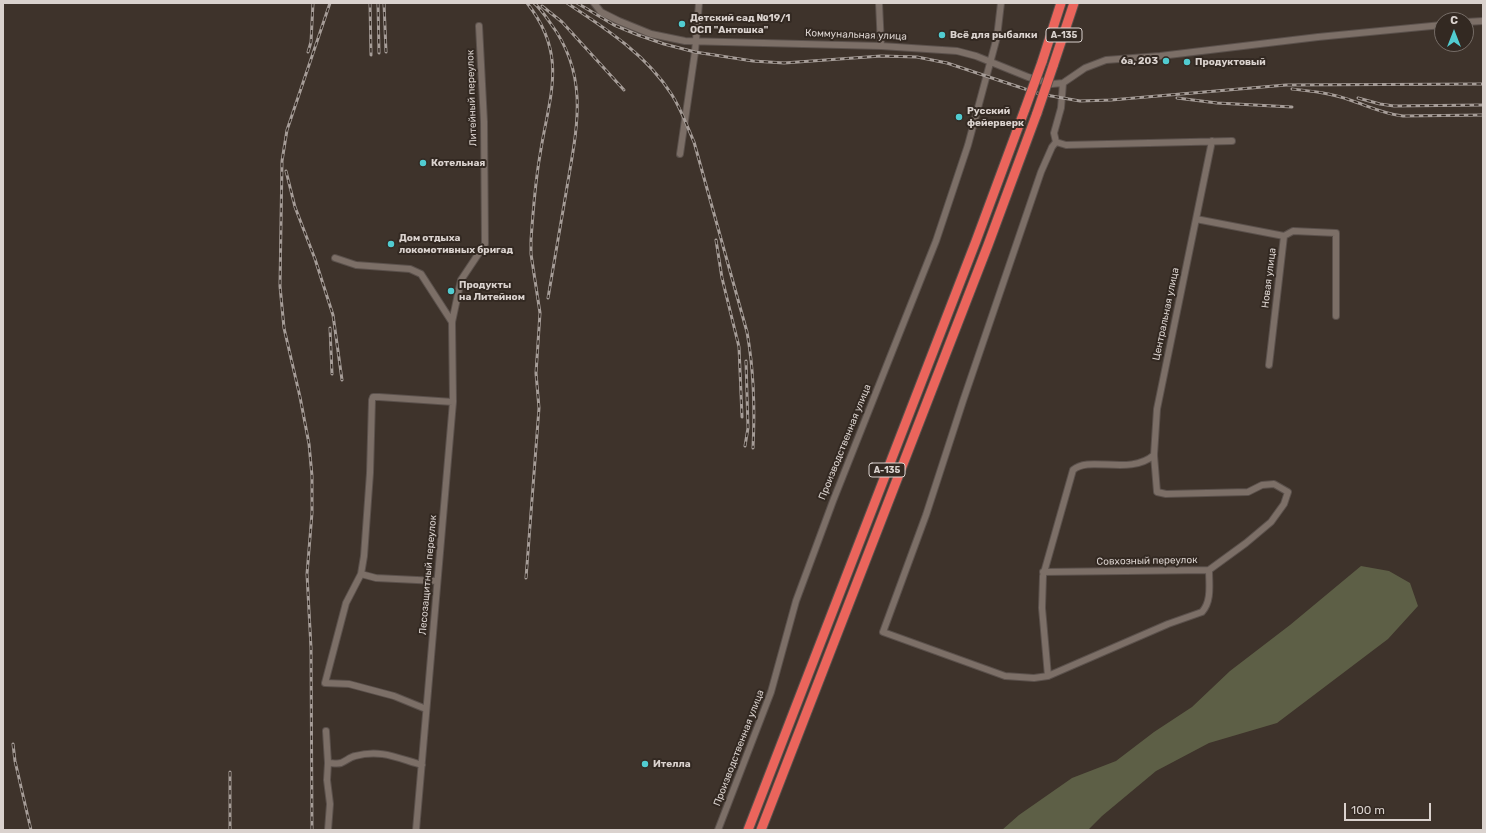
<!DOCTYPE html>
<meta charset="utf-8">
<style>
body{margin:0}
#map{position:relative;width:1486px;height:833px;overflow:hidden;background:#3e332b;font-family:Rubik,sans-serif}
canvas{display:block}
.frame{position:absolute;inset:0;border:4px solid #dad2ce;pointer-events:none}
.north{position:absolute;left:1434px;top:12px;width:40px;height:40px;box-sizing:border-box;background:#332922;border:1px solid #766d67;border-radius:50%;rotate:0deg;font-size:11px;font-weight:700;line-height:16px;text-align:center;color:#dad2ce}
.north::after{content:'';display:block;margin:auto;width:14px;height:18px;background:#51ccd1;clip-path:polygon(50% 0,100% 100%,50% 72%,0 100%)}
.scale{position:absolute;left:1344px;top:803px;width:87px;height:18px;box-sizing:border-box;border:2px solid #dad2ce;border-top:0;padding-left:5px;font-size:12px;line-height:14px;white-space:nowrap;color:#dad2ce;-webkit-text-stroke:3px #332922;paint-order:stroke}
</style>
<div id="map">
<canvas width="1486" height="833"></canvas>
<div class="frame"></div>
<div class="north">С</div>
<div class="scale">100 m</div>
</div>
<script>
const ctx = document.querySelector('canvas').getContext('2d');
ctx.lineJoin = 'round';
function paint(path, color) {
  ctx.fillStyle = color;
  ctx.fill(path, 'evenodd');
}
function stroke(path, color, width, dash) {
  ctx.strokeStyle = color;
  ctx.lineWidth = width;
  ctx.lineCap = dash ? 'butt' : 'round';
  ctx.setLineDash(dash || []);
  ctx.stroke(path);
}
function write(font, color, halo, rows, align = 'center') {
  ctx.font = font + ' Rubik,sans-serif';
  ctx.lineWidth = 4;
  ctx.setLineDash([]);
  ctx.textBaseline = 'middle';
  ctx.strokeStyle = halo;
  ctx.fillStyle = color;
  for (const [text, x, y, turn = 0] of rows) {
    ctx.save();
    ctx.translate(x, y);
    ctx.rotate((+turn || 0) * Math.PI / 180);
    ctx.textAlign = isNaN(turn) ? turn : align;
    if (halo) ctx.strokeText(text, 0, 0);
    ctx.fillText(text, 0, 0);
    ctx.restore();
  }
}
const green = new Path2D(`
 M1361,566L1389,571L1410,583L1418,606L1388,639L1277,723L1209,743L1156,771L1102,816L1088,830H1002L1019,815L1072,778L1116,761L1154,732L1192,707L1230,671L1290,625Z`);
const minor = new Path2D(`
 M594,3L601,12L619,21L651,34L685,41L881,46L957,51L976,56L1028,77L1052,84L1063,83L1085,68L1106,60L1160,56L1318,37L1442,25
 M879,3L881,46
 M1466,22L1483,21
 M1063,83L1061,108L1054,133L1056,142L1052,147L1041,172L963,401L926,515L883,632L1005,676L1034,678L1048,676L1168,624L1202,612C1212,601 1209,584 1209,570
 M1056,142L1066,145L1232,141
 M680,154L695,52L699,3
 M1196,219L1284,236
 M1284,236L1293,231L1336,233V316
 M335,258L356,265L410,269L421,274L452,322
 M1269,365L1284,236
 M1043,572L1209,570L1246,543L1271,522L1284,504L1288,492L1274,484L1262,485L1248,492L1166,494L1157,492L1154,455L1157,409L1212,141
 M361,574L376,578L437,581
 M1048,676L1042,608L1043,576L1073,470C1089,455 1130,476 1154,455
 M426,709L394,696L349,684L325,683L346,603L361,574L364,556L370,473L372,400L373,397H379L453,402
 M326,731L328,763L327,780L330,804L328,830
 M328,763C332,763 337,764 341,763C346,761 350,757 355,756C381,749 397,758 422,765
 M416,830L453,402L452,322L461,280L485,244L484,122L479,26
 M718,830L771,692L796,601L833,501L936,241L968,145L997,37L1001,3`);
const highway = new Path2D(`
 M1042,62L1061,3
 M1053,66L1074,3
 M748,830L976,241L1025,109
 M761,830L988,245L1037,113`);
const rail = new Path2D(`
 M370,3L371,55
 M378,3L379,53
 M384,3L386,52
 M534,3C541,9 546,17 551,24C591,78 576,132 566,193C560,228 554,263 548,298
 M567,3C605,28 647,55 672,95C681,109 687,126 694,142L747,332C754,371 755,409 753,448
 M577,3L614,25L638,35L664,44L695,52L753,61L784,63L881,56L917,57L947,63L1040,94L1080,101L1111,100L1286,85L1483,84
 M542,6L562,22L624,90
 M308,52L311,42L313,3
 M1292,89C1311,91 1331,93 1350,100C1368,106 1384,114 1403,116L1483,115
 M1177,98L1217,103L1292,107
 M1358,98L1380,104L1394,106L1483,105
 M286,171L295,207L315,259L333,315L342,380
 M716,240L722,278L739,347L742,417
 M330,328L332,374
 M745,446L748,428L746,361
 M526,578L539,408L536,373L540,313L531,254V240C533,212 535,183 540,155C549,96 569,56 527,3
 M13,744L15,761L31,830
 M230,772V830
 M312,830L311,648L307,574L312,513V476L309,444L300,397L284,328L280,286L282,161L287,130L330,3`);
const highwayBridge = new Path2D(`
 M1025,109L1042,62
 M1037,113L1053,66`);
const markers = [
 [682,24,4,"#51ccd1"],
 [942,35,4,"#51ccd1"],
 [1166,61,4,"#51ccd1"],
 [1187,62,4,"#51ccd1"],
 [959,117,4,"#51ccd1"],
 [423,163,4,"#51ccd1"],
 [391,244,4,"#51ccd1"],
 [451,291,4,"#51ccd1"],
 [645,764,4,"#51ccd1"]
];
const shields = [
 [1064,35,36],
 [887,470,36]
];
const shieldNames = [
 ["А-135",1064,35],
 ["А-135",887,470]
];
const poiNames = [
 ["Детский сад №19/1",690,18],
 ["ОСП \"Антошка\"",690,30],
 ["Всё для рыбалки",950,35],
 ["6a, 203",1158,61,"right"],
 ["Продуктовый",1195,62],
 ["Русский",967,111],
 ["фейерверк",967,123],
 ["Котельная",431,163],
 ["Дом отдыха",399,238],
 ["локомотивных бригад",399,250],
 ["Продукты",459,285],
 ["на Литейном",459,297],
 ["Ителла",653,764]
];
const streetNames = [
 ["Коммунальная улица",856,35,2],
 ["Литейный переулок",472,98,-92],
 ["Новая улица",1269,278,-83],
 ["Центральная улица",1166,314,-78],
 ["Производственная улица",845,442,-68],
 ["Совхозный переулок",1147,561,-1],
 ["Лесозащитный переулок",428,575,-85],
 ["Производственная улица",739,748,-69]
];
paint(green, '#5d5f46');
stroke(minor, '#5b514c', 8);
stroke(highway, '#5b514c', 11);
stroke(minor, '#7c6f67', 6);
stroke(highway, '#eb655c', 9);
stroke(rail, '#a69d98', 3);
stroke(rail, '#332922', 1.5, [4.5]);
stroke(highwayBridge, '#5b514c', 11, []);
stroke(highwayBridge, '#eb655c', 9);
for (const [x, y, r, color] of markers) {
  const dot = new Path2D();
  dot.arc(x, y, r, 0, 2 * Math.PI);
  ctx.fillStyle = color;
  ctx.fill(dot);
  stroke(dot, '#332922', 1.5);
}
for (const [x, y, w] of shields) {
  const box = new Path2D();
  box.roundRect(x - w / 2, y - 7, w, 14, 3);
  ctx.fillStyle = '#332922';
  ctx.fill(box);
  stroke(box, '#dad2ce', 1);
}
write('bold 9px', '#dad2ce', null, shieldNames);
write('bold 10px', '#dad2ce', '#332922', poiNames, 'left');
write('10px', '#dad2ce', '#332922', streetNames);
</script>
